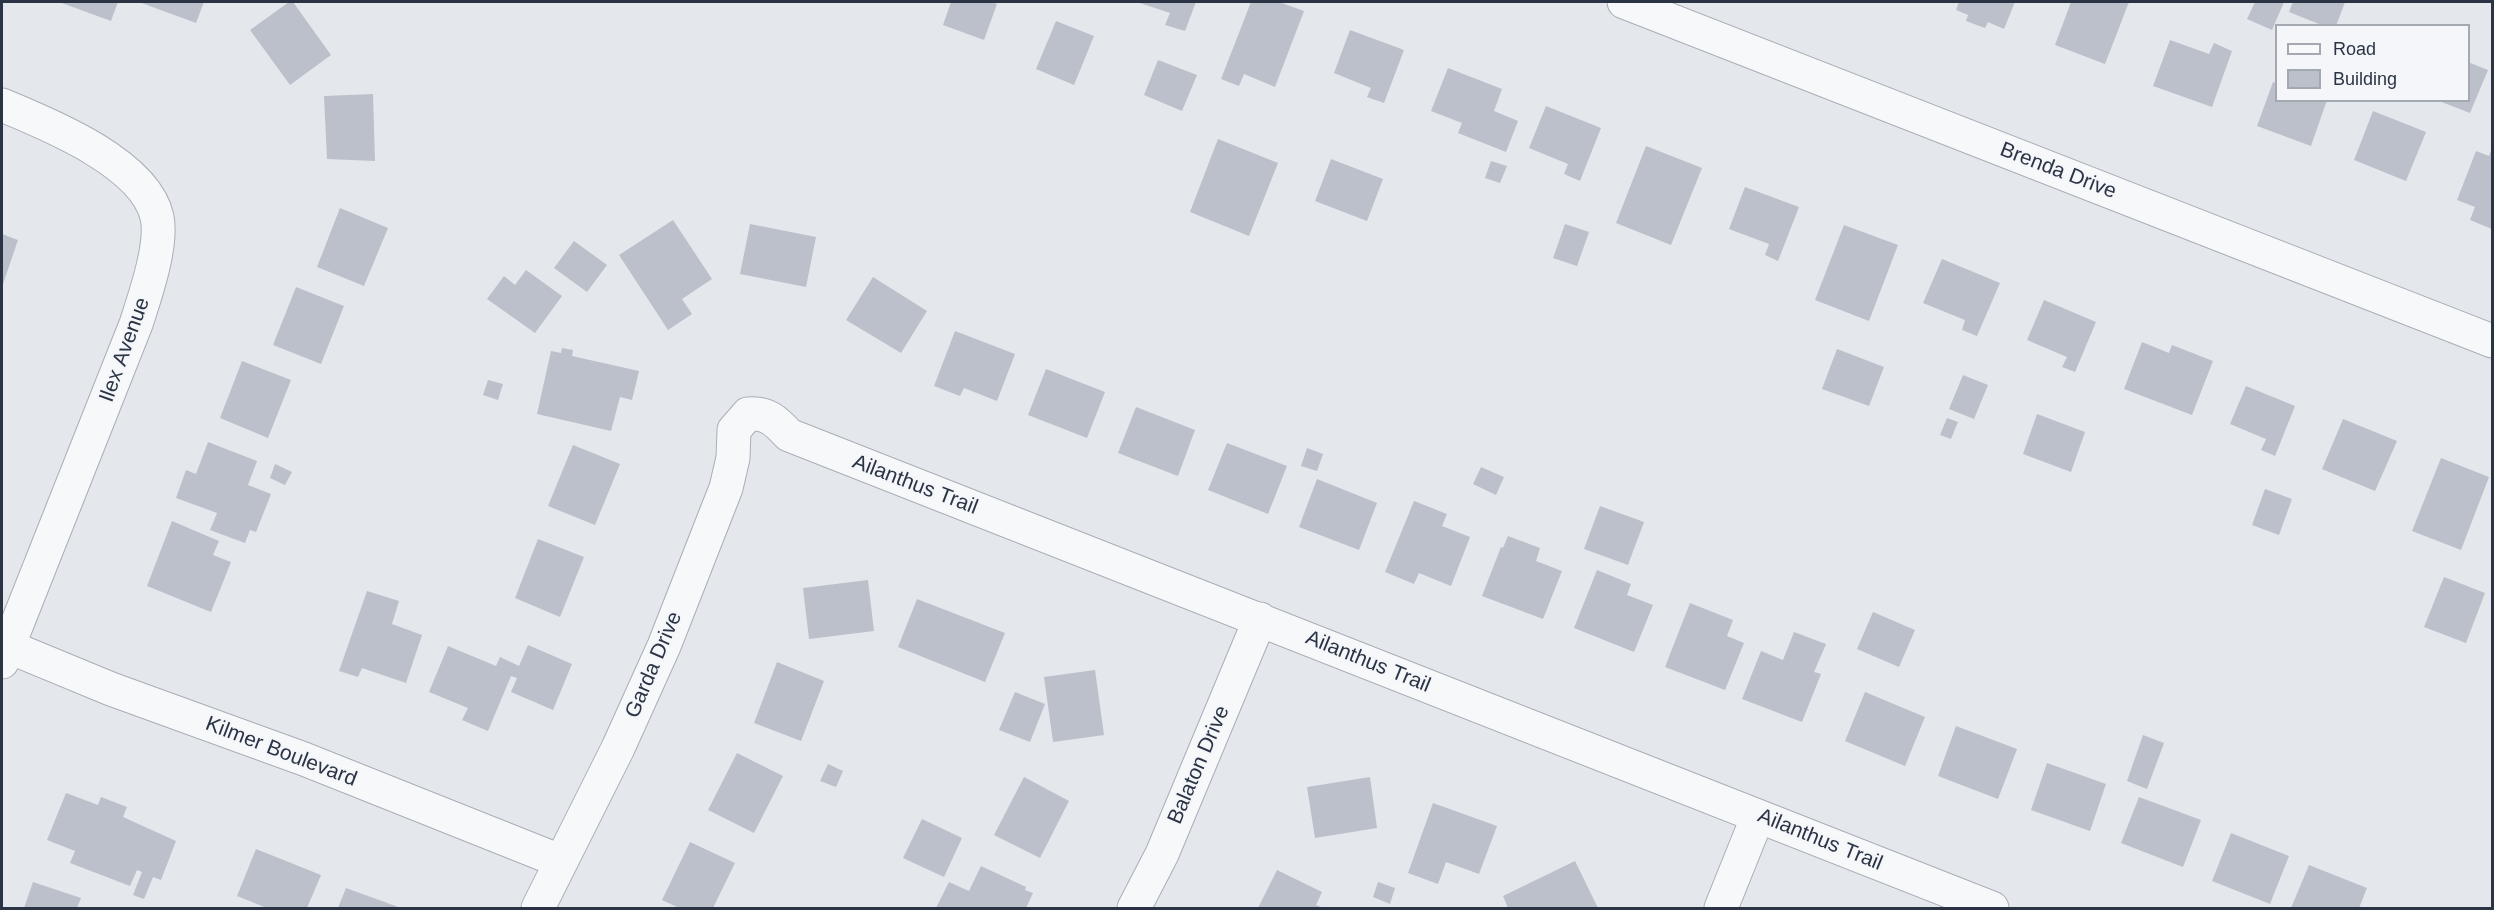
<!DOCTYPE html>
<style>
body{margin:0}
#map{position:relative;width:2494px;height:910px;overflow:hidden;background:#e4e7ec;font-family:Helvetica,sans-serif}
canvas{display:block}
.frame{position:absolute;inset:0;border:3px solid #2b3445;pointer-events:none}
.legend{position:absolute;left:2275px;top:24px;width:195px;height:78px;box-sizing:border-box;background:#f4f6f9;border:2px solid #a4a8b1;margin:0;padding:8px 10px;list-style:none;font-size:18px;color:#2b3445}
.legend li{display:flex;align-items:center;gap:12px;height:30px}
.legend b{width:30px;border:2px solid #a4a8b1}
</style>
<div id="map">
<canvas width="2494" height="910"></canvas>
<div class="frame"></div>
<ul class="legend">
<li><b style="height:8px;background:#f7f8fa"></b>Road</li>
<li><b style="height:16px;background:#bbc0ca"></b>Building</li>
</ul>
</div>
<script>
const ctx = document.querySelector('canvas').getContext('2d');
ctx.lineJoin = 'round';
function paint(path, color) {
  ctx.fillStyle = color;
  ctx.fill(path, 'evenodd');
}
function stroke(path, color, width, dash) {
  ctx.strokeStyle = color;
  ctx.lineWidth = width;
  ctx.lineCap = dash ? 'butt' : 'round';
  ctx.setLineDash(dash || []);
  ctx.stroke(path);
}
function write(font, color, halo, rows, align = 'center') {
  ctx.font = font + ' Helvetica,sans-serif';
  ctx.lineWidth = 4.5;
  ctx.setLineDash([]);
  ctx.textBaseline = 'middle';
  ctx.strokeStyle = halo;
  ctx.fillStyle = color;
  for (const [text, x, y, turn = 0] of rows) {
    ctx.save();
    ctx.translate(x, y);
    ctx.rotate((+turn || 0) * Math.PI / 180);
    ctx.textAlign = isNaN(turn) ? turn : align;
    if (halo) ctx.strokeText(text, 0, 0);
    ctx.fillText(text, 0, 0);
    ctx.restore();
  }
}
const building = new Path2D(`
 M59,2H118L111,21Z
 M139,2H204L196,23Z
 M289,2H293L331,55L290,85L250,30Z
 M951,2H991L997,4L984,40L943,25Z
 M1137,2H1196L1185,31L1165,25L1170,13Z
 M1251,2H1279L1304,11L1275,87L1244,74L1239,86L1221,79Z
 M1959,2H2015L2004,29L1988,22L1985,28L1966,21L1968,15L1956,10Z
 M2071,2H2129L2105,64L2055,45Z
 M2255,2H2284L2272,30L2247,19Z
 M2293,2H2345L2336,26H2324L2289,12Z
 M1056,21L1094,36L1074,85L1036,69Z
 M1350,30L1404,50L1384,103L1367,97L1371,88L1334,73Z
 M2170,40L2209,54L2214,43L2232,51L2212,107L2153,86Z
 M1158,60L1197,75L1182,111L1144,95Z
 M2468,62L2488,70L2470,113L2439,101L2468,100Z
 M1448,68L1502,89L1494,111L1518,121L1506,152L1458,133L1462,123L1431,111Z
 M2273,82L2276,83V100H2327L2311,146L2257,126Z
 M373,94L375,161L327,159L324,96Z
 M1546,106L1601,128L1580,181L1564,174L1568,164L1529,148Z
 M2373,111L2426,132L2406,181L2354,160Z
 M1218,139L1278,163L1249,236L1190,212Z
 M1646,146L1702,168L1671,245L1616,223Z
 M2492,148V229L2470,220L2475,207L2457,200L2476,151L2489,156Z
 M1331,159L1383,179L1367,221L1315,201Z
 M1491,161L1507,166L1500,183L1485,178Z
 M1745,187L1799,207L1778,261L1765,255L1769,244L1729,229Z
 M340,208L388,228L364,286L317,267Z
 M673,220L712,279L682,299L692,314L668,330L619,255Z
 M750,224L816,237L806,287L740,274Z
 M1565,224L1589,232L1577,266L1553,258Z
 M1844,225L1898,245L1869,321L1815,300Z
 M2,234L18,240L2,287Z
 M574,241L607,265L587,292L554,268Z
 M1942,259L2000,283L1977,336L1962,330L1965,320L1923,303Z
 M526,270L562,296L535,333L487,299L504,276L515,285Z
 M873,277L927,311L901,353L846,320Z
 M296,287L344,306L321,364L273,345Z
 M2044,300L2096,322L2075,372L2062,367L2067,357L2027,340Z
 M955,331L1015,354L997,401L964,388L960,396L934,386Z
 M2142,342L2169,353L2172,345L2213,361L2192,415L2124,389Z
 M562,348L573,350L572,356L639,371L632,400L620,397L611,431L537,414L551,351L561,353Z
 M1837,349L1884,367L1869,406L1822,389Z
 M242,361L291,380L268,438L220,418Z
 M1046,369L1105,392L1087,438L1028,415Z
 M1963,375L1988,385L1974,419L1949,409Z
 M488,380L503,384L498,400L483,395Z
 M2246,386L2295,406L2275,456L2261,450L2266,439L2230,424Z
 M1136,407L1195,430L1178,476L1118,453Z
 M2037,414L2085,432L2071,472L2023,454Z
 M1947,418L1958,422L1951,439L1940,435Z
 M2343,419L2397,441L2375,491L2322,469Z
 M208,442L257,461L248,485L271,494L256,532L250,530L245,543L210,530L217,513L176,498L186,470L196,474Z
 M1227,443L1287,466L1268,514L1208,490Z
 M573,445L620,464L595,525L548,506Z
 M1307,448L1323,454L1317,471L1301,466Z
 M2441,458L2489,477L2461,550L2412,531Z
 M275,464L292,472L285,485L270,478Z
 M1481,467L1504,477L1496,495L1473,484Z
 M1317,479L1377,503L1359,550L1299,527Z
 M2265,489L2292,499L2279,535L2252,525Z
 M1414,501L1447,514L1442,526L1470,537L1451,586L1419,573L1414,584L1385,572Z
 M1600,506L1644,522L1628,565L1584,549Z
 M172,521L219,541L213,555L231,562L211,612L147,586Z
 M1508,536L1540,548L1536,561L1562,571L1543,619L1482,596L1501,547L1503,548Z
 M538,539L584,557L560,617L515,598Z
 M1597,570L1631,584L1627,595L1653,605L1634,652L1574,628Z
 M2444,577L2485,593L2466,643L2424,627Z
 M868,580L874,631L809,639L803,588Z
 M367,591L399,601L392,624L422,635L406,683L362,668L358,677L339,671Z
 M917,599L1005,633L985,682L898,647Z
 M1690,603L1733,620L1727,636L1744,643L1725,690L1665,667Z
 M1873,612L1915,630L1899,667L1857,649Z
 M1794,632L1826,644L1814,672L1821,674L1802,722L1742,699L1761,651L1783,660Z
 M528,645L572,664L553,710L511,692L517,678L511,676L488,731L462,720L468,708L429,692L448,646L496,666L500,657L519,666Z
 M777,662L824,681L801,741L754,723Z
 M1095,670L1104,735L1053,742L1044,677Z
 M1015,692L1045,704L1030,742L999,730Z
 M1865,692L1925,717L1905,766L1845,741Z
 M1956,726L2017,749L1998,799L1938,776Z
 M2143,735L2164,743L2147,789L2127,781Z
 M737,753L783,776L754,833L708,810Z
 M2047,763L2106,784L2090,831L2031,810Z
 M828,764L843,771L836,787L820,781Z
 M1024,777L1069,801L1040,858L994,835Z
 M1370,777L1377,828L1315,838L1307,787Z
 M66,793L98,805L101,797L127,807L123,817L176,841L161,880L153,877L144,899L133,895L142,872L137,870L130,886L70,863L75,851L47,840Z
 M2139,797L2201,820L2183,867L2121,843Z
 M1433,803L1497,826L1479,874L1446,862L1438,884L1408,873Z
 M922,819L962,838L944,877L903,858Z
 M2231,833L2289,856L2270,904L2212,881Z
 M690,842L735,863L713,908H679L662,900Z
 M256,849L321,875L307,908H267L237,896Z
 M1575,861L1598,908H1508L1503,896Z
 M2309,865L2367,888L2359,908H2291Z
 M981,866L1026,887L1025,890L1033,893L1026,908H936L949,882L969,891Z
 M1277,870L1322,892L1316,905L1323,908H1258Z
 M33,882L81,898L77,908H24Z
 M1378,882L1395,888L1390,904L1373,897Z
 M346,888L401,908H338Z`);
const street = new Path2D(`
 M1624,2L2492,341
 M2,105C48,124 145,163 157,217C163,245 145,296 136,324L2,662
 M2,644L111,689L304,759L560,861
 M538,908L618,748L664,646L726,488L733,458L734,430L748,414C767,412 776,421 789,435L1992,908
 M1134,908L1162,854L1260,619
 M1721,908L1758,816`);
const streetNames = [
 ["Brenda Drive",2058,171,21],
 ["Ilex Avenue",125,350,-70],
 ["Ailanthus Trail",915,485,21],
 ["Ailanthus Trail",1368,662,22],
 ["Garda Drive",654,665,-67],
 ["Kilmer Boulevard",281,752,21],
 ["Balaton Drive",1199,765,-67],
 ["Ailanthus Trail",1820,840,22]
];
paint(building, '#bbc0ca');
stroke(street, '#a9aeb7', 35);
stroke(street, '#f7f8fa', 33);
write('21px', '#2b3445', '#f4f6f9', streetNames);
</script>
